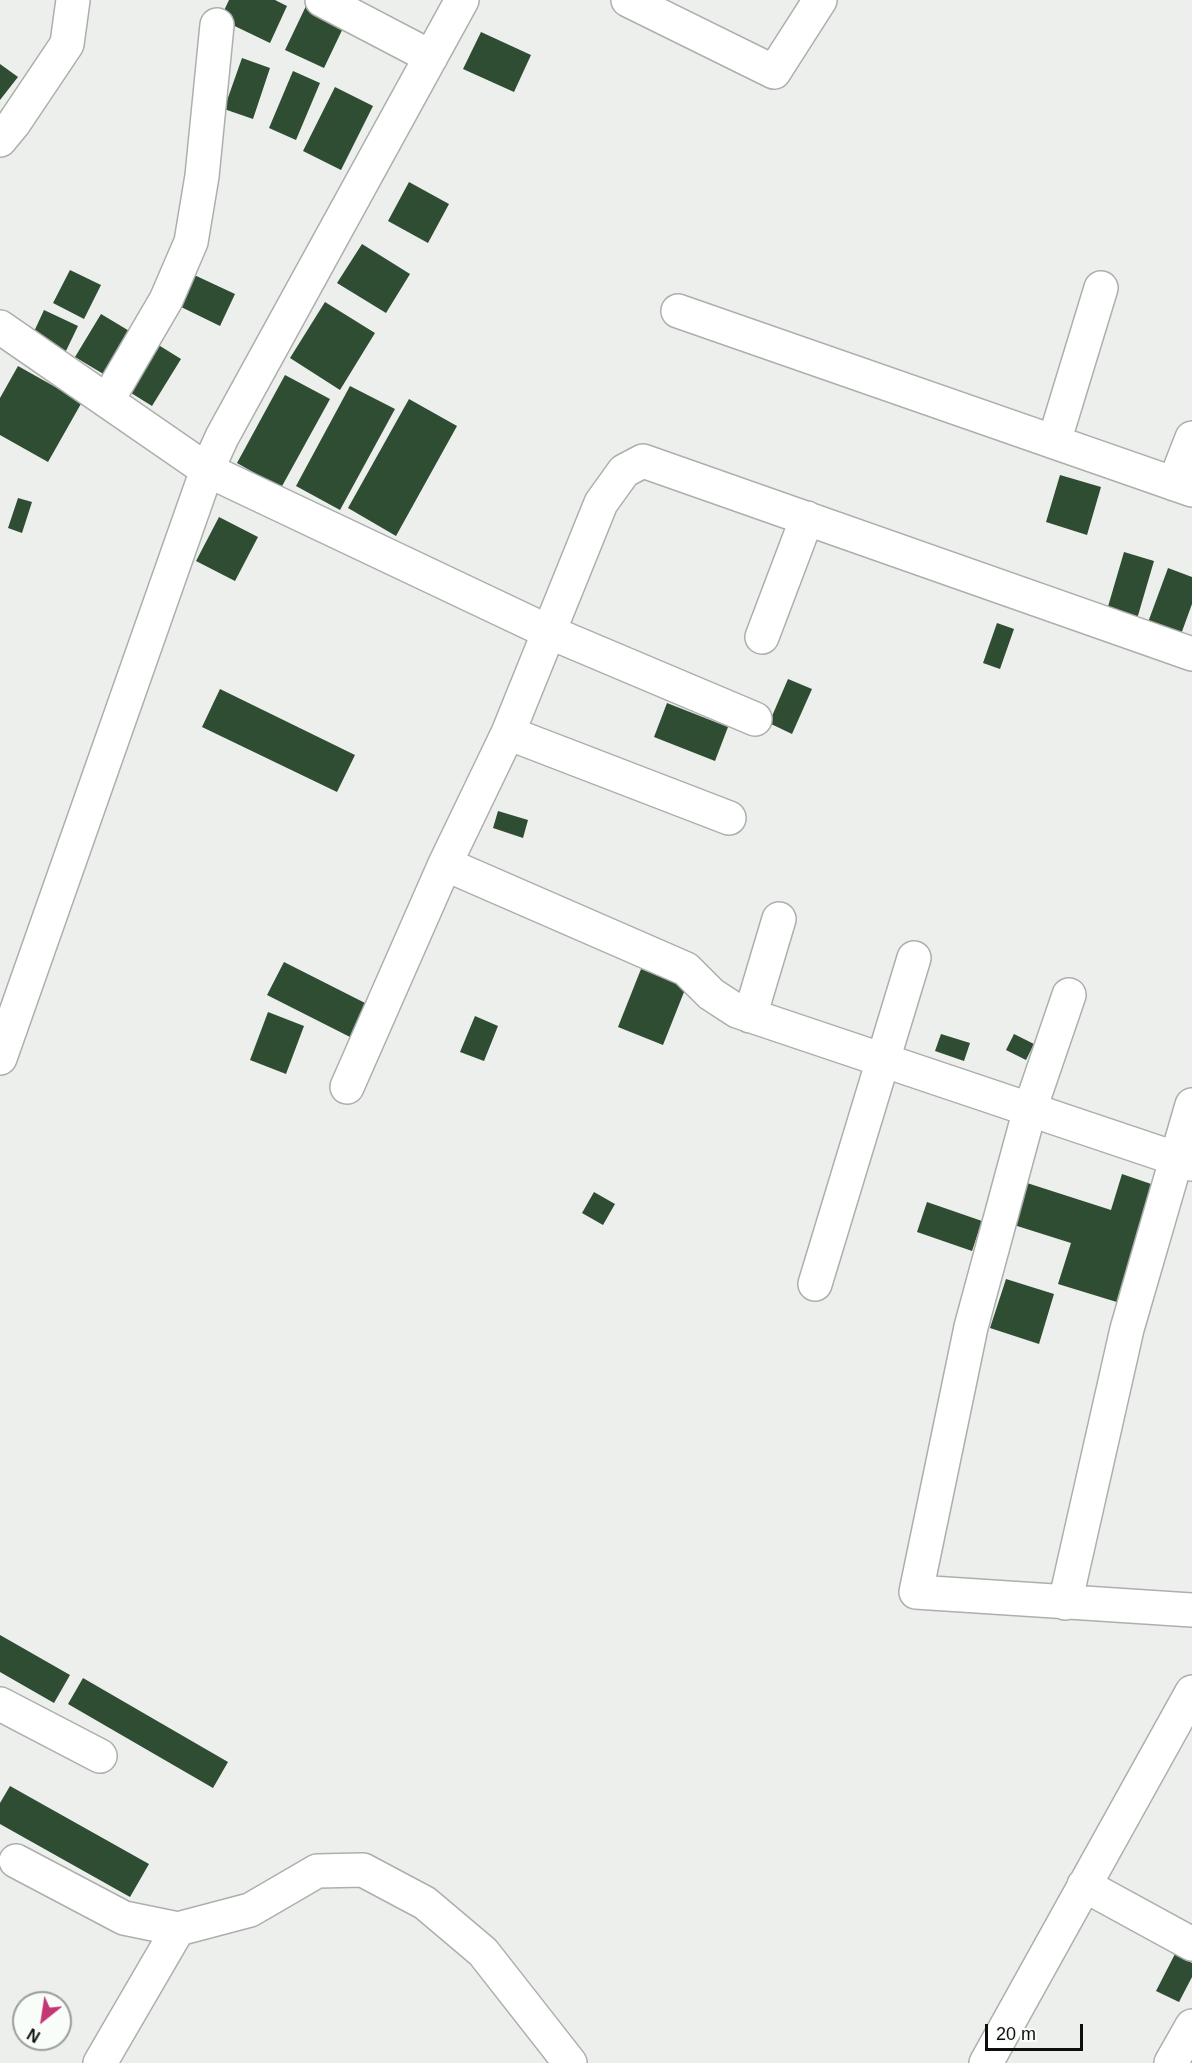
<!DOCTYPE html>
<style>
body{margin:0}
#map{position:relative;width:1192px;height:2063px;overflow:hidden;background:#ecefec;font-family:Helvetica,sans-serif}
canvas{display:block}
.north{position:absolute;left:12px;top:1991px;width:60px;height:60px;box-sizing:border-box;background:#f9fdfa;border:2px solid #9b9d9b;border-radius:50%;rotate:210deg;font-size:16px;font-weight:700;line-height:24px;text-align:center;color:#0d0e0d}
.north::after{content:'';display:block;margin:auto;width:21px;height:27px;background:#c13874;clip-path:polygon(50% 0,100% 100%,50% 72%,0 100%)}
.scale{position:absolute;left:985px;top:2024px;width:98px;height:27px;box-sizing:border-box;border:3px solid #0d0e0d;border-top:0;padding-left:8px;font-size:18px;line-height:21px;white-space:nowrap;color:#0d0e0d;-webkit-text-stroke:4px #f9fdfa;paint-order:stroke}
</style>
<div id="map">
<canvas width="1192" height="2063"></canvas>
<div class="north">N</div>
<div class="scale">20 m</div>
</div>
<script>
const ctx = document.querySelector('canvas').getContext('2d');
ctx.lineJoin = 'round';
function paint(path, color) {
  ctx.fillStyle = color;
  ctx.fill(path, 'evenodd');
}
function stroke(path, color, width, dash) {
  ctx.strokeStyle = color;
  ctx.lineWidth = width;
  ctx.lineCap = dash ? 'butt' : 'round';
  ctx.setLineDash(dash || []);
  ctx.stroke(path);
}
const building = new Path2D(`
 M229,0H275L287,6L270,43L220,19Z
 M306,6L345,24L324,68L285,50Z
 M481,32L531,55L514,92L463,69Z
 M242,58L270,68L253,119L224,109Z
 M0,64L18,77L0,100Z
 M293,71L320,83L296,140L269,128Z
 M335,87L373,106L341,170L303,151Z
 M409,182L449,204L428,243L388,221Z
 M362,244L410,274L386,313L337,283Z
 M70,270L101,285L84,319L53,303Z
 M190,273L235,294L220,326L175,304Z
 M325,302L375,333L340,390L290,358Z
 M44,310L78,326L65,353L32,336Z
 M101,314L131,332L105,375L75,357Z
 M152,341L181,359L152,406L123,388Z
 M18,366L82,402L48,462L0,435V398Z
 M285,375L330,399L281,488L237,463Z
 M350,386L395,409L340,510L296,486Z
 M409,399L457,426L396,536L348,508Z
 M1060,475L1101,487L1087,535L1046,522Z
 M18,498L32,502L22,533L8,528Z
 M219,517L258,537L235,581L196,561Z
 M1124,552L1154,561L1137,619L1107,610Z
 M1168,568L1192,577V604L1180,637L1147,625Z
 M997,623L1014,629L1000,669L983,663Z
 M788,679L812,689L792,734L769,723Z
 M220,689L355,755L337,792L202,727Z
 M667,703L728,727L715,761L654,737Z
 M498,811L528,820L523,838L493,828Z
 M284,962L369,1005L352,1038L267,995Z
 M641,969L686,987L663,1045L618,1027Z
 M268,1012L304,1026L286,1074L250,1060Z
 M475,1016L498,1026L484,1061L460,1052Z
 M941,1034L970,1043L964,1061L935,1051Z
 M1014,1034L1034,1044L1026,1060L1006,1050Z
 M1122,1174L1157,1186L1120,1303L1058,1284L1071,1243L1014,1225L1027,1183L1111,1210Z
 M594,1192L615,1204L603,1225L582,1213Z
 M927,1202L982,1221L972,1251L917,1232Z
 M1006,1279L1054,1294L1039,1344L990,1328Z
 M0,1635L70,1675L54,1703L0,1672Z
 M83,1678L228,1762L213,1788L68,1704Z
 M10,1786L149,1864L130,1897L0,1824V1803Z
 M1175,1954L1192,1963V1977L1179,2002L1156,1991Z`);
const minor = new Path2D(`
 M322,0L431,57
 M628,0L774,72L820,0
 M0,140L14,123L67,44L73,0
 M678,311L1192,490
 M0,327L207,470L549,632L755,719
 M107,401L166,300L191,242L202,176L217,25
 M1054,442L1101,288
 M1174,484L1192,438
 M762,637L807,518
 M508,733L729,818
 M445,864L686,969L711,994L737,1011L1192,1164
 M1069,995L1030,1109L971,1327L916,1592L1192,1610
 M750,1016L779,919
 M0,1058L207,470L222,437L462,0
 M347,1087L445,864L508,733L601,503L624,471L643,461L1192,654
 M815,1284L914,958
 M1065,1603L1127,1329L1192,1105
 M0,1704L100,1756
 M16,1861L124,1918L178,1929L250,1910L317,1871L363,1870L425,1903L483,1952L570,2063
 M1084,1885L1192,1944
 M100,2063L178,1929
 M986,2063L1192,1692
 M1171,2063L1192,2026`);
paint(building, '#2e4d32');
stroke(minor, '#acafac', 36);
stroke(minor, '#fff', 33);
</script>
